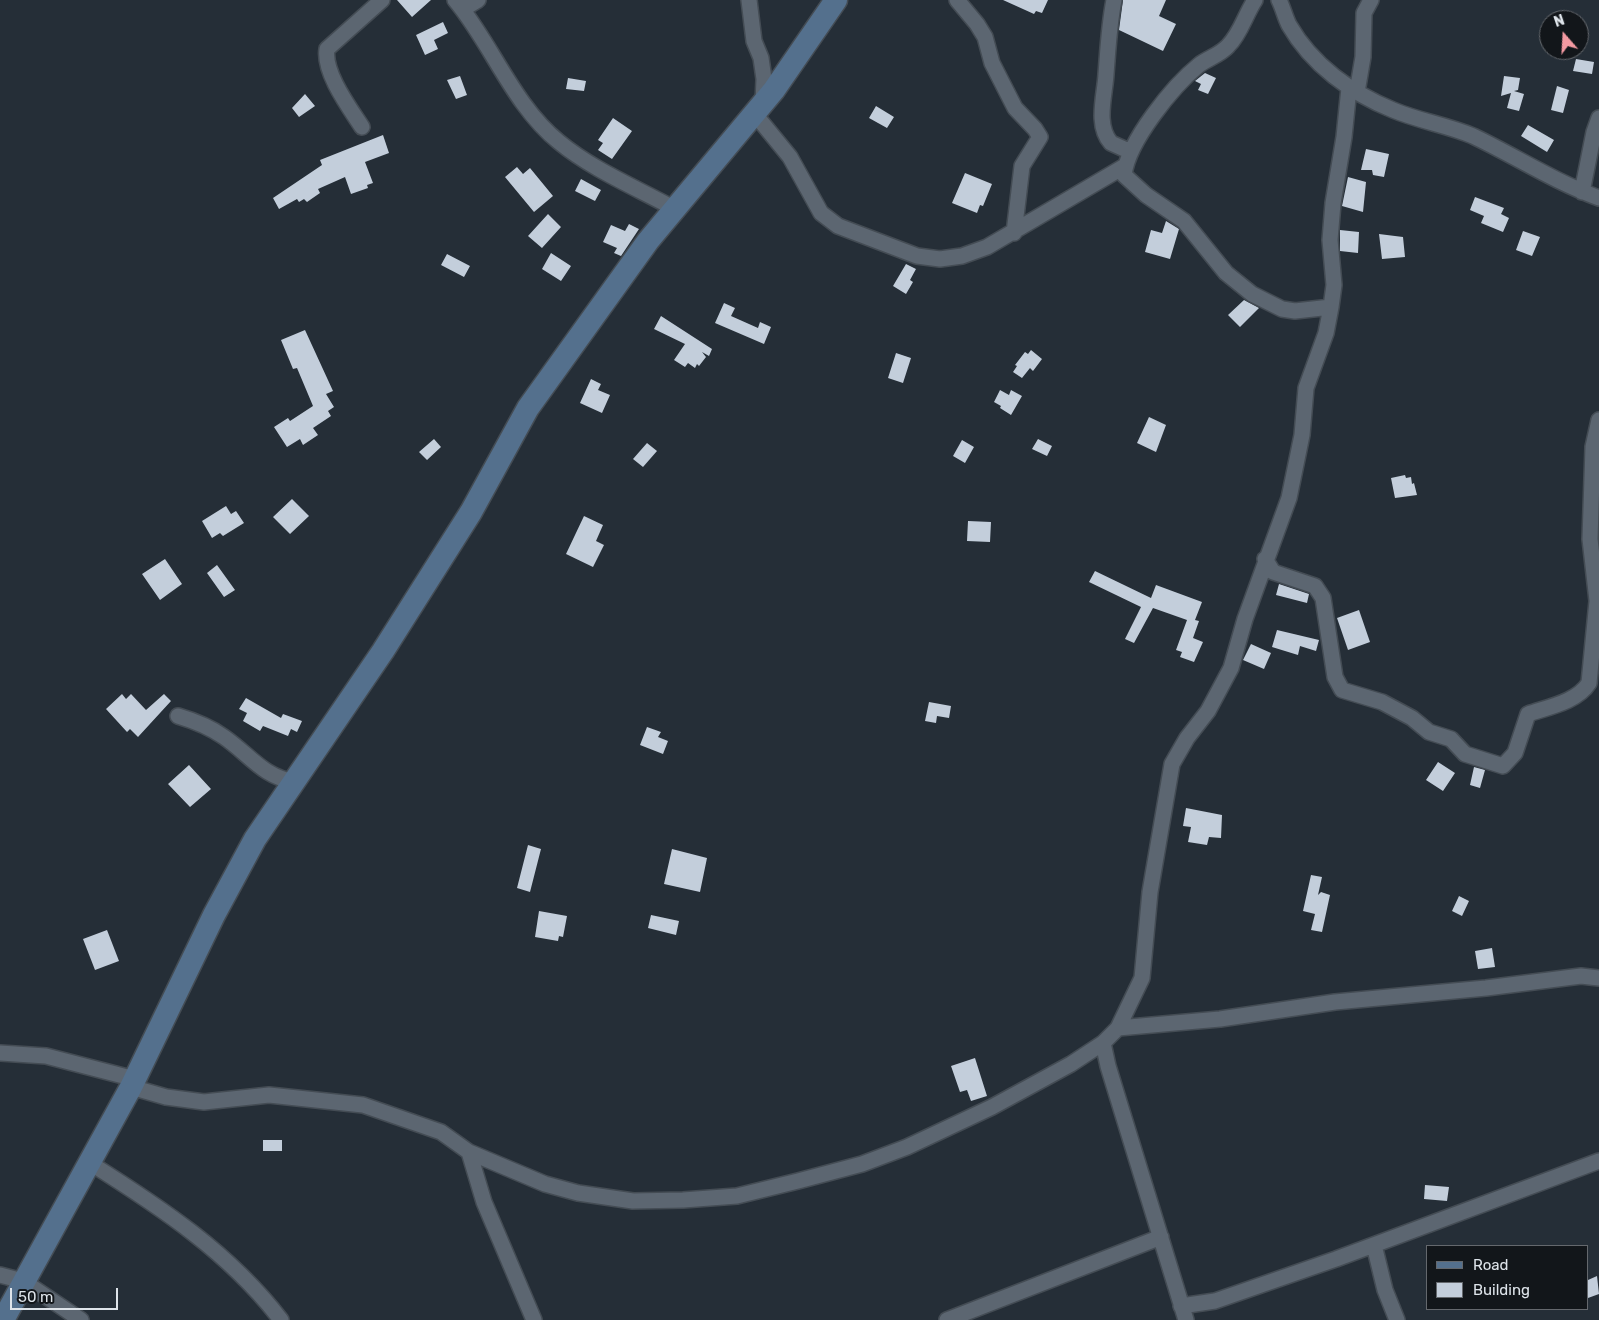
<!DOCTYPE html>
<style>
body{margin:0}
#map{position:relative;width:1599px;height:1320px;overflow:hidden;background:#252e37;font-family:Rubik,sans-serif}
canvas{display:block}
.legend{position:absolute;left:1426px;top:1245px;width:162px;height:65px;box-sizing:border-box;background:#12161a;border:1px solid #64686d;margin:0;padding:6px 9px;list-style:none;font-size:15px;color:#dee4ea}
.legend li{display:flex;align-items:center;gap:10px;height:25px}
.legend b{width:25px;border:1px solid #64686d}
.north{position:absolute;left:1539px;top:10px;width:50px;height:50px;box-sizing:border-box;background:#12161a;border:1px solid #64686d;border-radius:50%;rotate:341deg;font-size:14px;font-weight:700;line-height:20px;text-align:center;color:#dee4ea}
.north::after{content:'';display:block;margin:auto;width:18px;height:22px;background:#f49aa2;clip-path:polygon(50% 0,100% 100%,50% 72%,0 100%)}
.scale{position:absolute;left:10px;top:1288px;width:108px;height:22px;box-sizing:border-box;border:2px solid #dee4ea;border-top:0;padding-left:6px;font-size:15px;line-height:18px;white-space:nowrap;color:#dee4ea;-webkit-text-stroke:4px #12161a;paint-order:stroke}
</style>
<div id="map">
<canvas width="1599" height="1320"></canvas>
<ul class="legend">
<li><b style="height:6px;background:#54708d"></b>Road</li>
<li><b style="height:14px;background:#c3cedb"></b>Building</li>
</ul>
<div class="north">N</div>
<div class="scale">50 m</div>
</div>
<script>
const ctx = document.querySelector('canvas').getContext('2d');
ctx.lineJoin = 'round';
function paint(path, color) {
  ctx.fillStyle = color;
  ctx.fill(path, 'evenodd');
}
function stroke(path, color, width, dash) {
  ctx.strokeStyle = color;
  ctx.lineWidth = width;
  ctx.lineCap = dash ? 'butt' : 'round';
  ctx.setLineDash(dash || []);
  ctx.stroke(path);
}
const building = new Path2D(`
 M397,0H431L412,17Z
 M1003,0H1048L1042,13L1036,11L1034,14Z
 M1123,0H1166L1159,16L1176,24L1163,51L1119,30Z
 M443,22L448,33L434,40L438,49L425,55L416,35Z
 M1576,59L1594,62L1592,74L1573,71Z
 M1205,73L1216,78L1208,94L1198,90L1201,84L1195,81Z
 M460,76L467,95L456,99L447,80Z
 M1504,76L1520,78L1518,90L1514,91L1524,94L1519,111L1507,108L1511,93L1501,96Z
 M568,78L586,81L584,91L566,89Z
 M1557,86L1569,90L1563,113L1551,110Z
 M305,94L315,106L299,117L292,108Z
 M876,106L894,117L887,128L869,118Z
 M613,118L632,131L612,159L598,150L603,143L598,140Z
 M1528,125L1554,140L1547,152L1521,136Z
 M383,135L389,153L365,162L373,183L367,185L368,188L351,194L345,177L318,189L320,193L307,202L304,199L299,202L297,199L279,209L273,198L322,165L320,160Z
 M1366,149L1389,154L1384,177L1373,175L1372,170H1361Z
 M517,167L523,174L530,168L553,196L534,212L505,177Z
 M965,173L992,184L983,206L980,205L977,213L952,203Z
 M1348,177L1366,182L1363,212L1342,206Z
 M581,179L601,190L595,201L575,191Z
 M1475,197L1504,208L1501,214L1509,218L1503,232L1481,223L1484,216L1470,210Z
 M548,214L561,227L542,248L528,236Z
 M1166,221L1179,229L1170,259L1145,252L1151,230L1162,233Z
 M629,224L639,229L621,256L614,253L617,248L603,242L611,225L625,231Z
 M1340,230L1359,232L1358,253L1340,251Z
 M1523,231L1540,237L1532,256L1516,250Z
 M1379,234L1403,237L1405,257L1382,259Z
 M551,253L571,266L561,281L542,269Z
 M447,254L470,266L464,277L441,265Z
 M906,264L916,269L910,280L913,282L906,294L893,286Z
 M1244,300L1259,308L1240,327L1228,315Z
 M724,303L735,308L731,316L758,328L760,322L771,327L764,344L715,323Z
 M661,316L712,349L709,356L702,352L706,357L699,366L697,364L695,368L688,363L685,367L674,360L685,344L654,329Z
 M305,330L333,391L326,394L334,407L328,411L331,416L313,428L318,435L303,445L300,439L287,447L274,427L288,418L290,421L313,406L297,368L293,369L281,340Z
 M1031,350L1042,359L1033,371L1030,368L1022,378L1013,372L1017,366L1015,365L1025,352L1028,354Z
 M896,353L911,358L903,383L888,378Z
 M591,379L601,384L598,390L610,395L602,413L580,403Z
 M1000,390L1009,395L1011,390L1022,396L1011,415L1000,408L1001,406L994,402Z
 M1149,417L1166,425L1156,452L1137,443Z
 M434,439L441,447L427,460L419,452Z
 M1038,439L1052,446L1047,456L1032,449Z
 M962,440L974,447L965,463L953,456Z
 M647,443L657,451L643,467L633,459Z
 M1405,475L1406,478L1411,477L1412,484L1414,483L1417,495L1395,498L1391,478Z
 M292,499L309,516L290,534L273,517Z
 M226,506L231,514L236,511L244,523L223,536L220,533L212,538L202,521Z
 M584,516L603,525L596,541L604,545L593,567L566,554Z
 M968,521L991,522L990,542L967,541Z
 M165,559L182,584L160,600L142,574Z
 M217,565L235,590L224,597L207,573Z
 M1095,571L1151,598L1156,585L1202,602L1195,620L1199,621L1193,638L1203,642L1194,662L1180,657L1182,652L1176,650L1187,620L1153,608L1134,643L1125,639L1141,607L1089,582Z
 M1279,584L1309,594L1307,603L1276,595Z
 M1359,610L1370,642L1348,650L1337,618Z
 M1277,630L1319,640L1316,651L1300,646L1298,655L1272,647Z
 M1251,644L1271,653L1264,669L1243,660Z
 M122,694L126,699L131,694L146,710L164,694L171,701L138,737L130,729L127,732L106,709Z
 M246,698L281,718L283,714L302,721L297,732L291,729L288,736L263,726L260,731L243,721L247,713L239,709Z
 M929,702L951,706L949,718L937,716L936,723L925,721Z
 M647,727L661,732L658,737L668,741L663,754L640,745Z
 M1438,762L1455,773L1443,791L1426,780Z
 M189,765L211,789L190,807L168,784Z
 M1474,767L1485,770L1480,788L1470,785Z
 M1186,808L1222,815L1221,838L1209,837L1207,845L1188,842L1191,827L1183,826Z
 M528,845L541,849L530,892L517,888Z
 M672,849L707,858L700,892L664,884Z
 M1311,875L1322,877L1318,895L1321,892L1330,895L1322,932L1311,930L1315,914L1303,911Z
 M1459,896L1469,901L1462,916L1452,911Z
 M539,911L567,916L563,937L559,936L558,941L535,937Z
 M651,915L679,921L676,935L648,928Z
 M107,930L119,961L95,970L83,939Z
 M1492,948L1495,967L1478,969L1475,951Z
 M975,1058L987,1096L971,1101L967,1090L960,1092L951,1066Z
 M263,1140H282V1151H263Z
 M1425,1185L1449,1187L1447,1201L1424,1199Z
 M1597,1276L1599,1294L1588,1298V1280Z`);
const street = new Path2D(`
 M455,0C492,44 513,105 559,142C593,170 637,188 675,209
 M749,0L754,41L761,58L764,79L763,102
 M957,0L977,24L985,37L992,63L1015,108L1035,129L1040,137L1022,166L1014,233
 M1114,0C1109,25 1108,49 1106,74C1105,95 1095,125 1111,143L1131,152
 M1255,0C1245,15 1241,33 1228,46C1220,55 1208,58 1199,65C1173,86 1128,141 1124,175L1146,195L1184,221L1226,273L1252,294L1282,309L1295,311L1331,307
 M1279,0C1283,8 1285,17 1289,25C1312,65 1351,93 1393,110C1419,121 1447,125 1473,136C1515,156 1555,182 1599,198
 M463,9L478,0
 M1357,92L1363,57L1364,13L1371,0
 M754,113L790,157L821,213L838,226L917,256L940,259L962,256L987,247L1125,166
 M362,127C349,107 323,72 327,49L382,0
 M1582,192L1594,132L1599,118
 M1265,559L1273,572L1315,586L1323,598L1335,677L1342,690L1382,702L1412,718L1429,732L1451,739L1465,754L1503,766L1515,753L1528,714C1548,707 1577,702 1589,683L1597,601L1590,539L1593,447L1599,420
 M178,716C195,721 210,727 224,737C250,755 263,777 295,782
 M1118,1028L1220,1019L1335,1002L1486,988L1581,976L1599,978
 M1103,1043L1108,1066L1186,1320
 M0,1053L46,1056L135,1079
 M131,1087L166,1097L204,1102L269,1095L363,1105L441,1132L469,1152L545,1184L578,1193L633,1201L683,1200L737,1196L798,1181L862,1164L907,1147L992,1107L1071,1064L1103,1043L1118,1028L1142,978L1150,892L1172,764L1187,738L1208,711L1231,668L1245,619L1289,498L1302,435L1306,388L1326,333L1331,307L1334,285L1330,240L1333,203L1344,137L1349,88
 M469,1152L484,1202L534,1320
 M90,1163C160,1207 230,1253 281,1320
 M1374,1245L1385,1290L1397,1320
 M0,1275L23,1281L81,1320
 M1181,1306L1215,1301L1336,1259L1599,1161
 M947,1320L1161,1237`);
const secondary = new Path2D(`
 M3,1320L131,1087L214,915L255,839L383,651L471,512L528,408L648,241L774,90L836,0`);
paint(building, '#c3cedb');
stroke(street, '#444c54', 18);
stroke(secondary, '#444c54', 25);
stroke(street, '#5c6671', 15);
stroke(secondary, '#54708d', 22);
</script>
